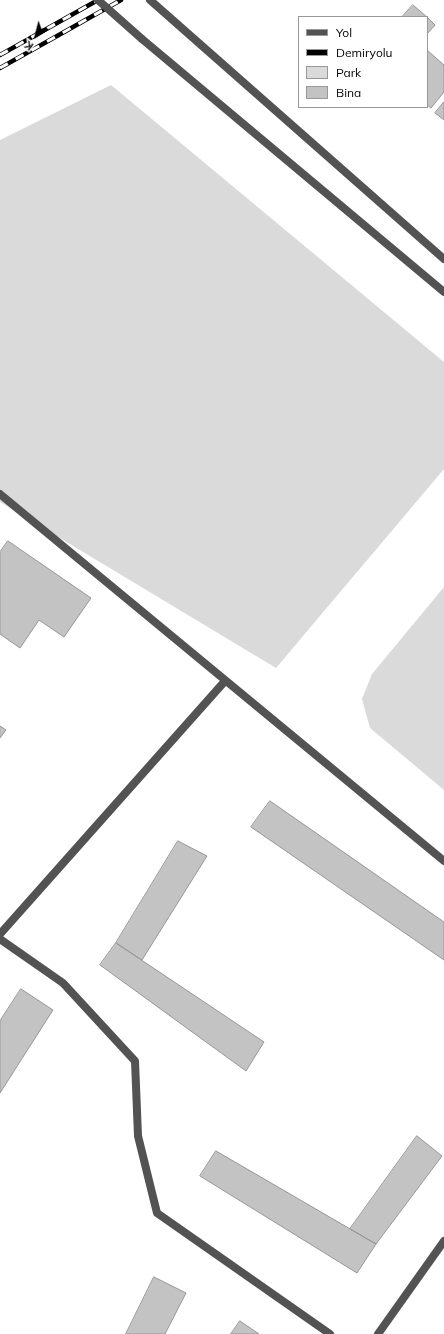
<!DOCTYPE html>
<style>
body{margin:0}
#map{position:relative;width:444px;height:1334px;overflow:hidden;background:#fff;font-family:Mulish,sans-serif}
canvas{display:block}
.legend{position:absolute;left:298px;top:16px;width:130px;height:92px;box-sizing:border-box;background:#fff;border:1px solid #999;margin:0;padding:5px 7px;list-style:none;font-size:12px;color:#000}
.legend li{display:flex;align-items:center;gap:8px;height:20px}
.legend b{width:20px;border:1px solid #999}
.north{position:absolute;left:16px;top:16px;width:40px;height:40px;-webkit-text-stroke:3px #fff;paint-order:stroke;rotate:216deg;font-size:11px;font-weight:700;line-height:16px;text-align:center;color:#000}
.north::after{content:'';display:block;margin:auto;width:14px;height:18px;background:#000;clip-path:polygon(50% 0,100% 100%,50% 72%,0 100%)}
</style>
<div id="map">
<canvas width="444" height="1334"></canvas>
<ul class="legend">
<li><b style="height:5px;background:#535353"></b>Yol</li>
<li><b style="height:5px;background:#000"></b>Demiryolu</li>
<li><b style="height:11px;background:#dadada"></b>Park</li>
<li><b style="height:11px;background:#c3c3c3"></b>Bina</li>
</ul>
<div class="north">K</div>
</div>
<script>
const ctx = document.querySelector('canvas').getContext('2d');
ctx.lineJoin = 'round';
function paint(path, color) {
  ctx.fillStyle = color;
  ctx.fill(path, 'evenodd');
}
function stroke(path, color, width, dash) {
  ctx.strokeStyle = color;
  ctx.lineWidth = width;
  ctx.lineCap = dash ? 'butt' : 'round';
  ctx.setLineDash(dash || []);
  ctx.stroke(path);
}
const green = new Path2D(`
 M111,85L444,362V469L276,668L0,502V140Z
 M444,587V790L370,728L362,699L372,674Z`);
const building = new Path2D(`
 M413,5L427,17H402Z
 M427,17L435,25L427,34Z
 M427,50L444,65V92L431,108L427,105Z
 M444,102V120L435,113Z
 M8,541L91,598L64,637L39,620L20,648L0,634V552Z
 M0,726L6,730L0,738Z
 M270,801L444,922V960L251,827Z
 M178,841L207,856L142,960L116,943Z
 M116,943L264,1042L246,1071L100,965Z
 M21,989L53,1010L0,1093V1021Z
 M417,1136L442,1156L376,1244L350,1229Z
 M216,1151L376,1244L357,1273L200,1176Z
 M154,1277L186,1293L165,1334H126Z
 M240,1321L259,1334H231Z`);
const minor = new Path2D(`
 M150,0L444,259
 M142,39L444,292
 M0,494L444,861
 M0,934L225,681
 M0,939L63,983L135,1061L138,1136L157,1213L330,1334
 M378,1334L444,1241`);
const rail = new Path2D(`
 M0,55L98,0
 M0,68L121,0`);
const minorBridge = new Path2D(`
 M98,0L142,39`);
paint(green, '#dadada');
paint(building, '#c3c3c3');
stroke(building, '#979797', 1);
stroke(minor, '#535353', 8);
stroke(rail, '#000', 4.5);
stroke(rail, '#fff', 3, [9]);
stroke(minorBridge, '#535353', 8);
</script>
